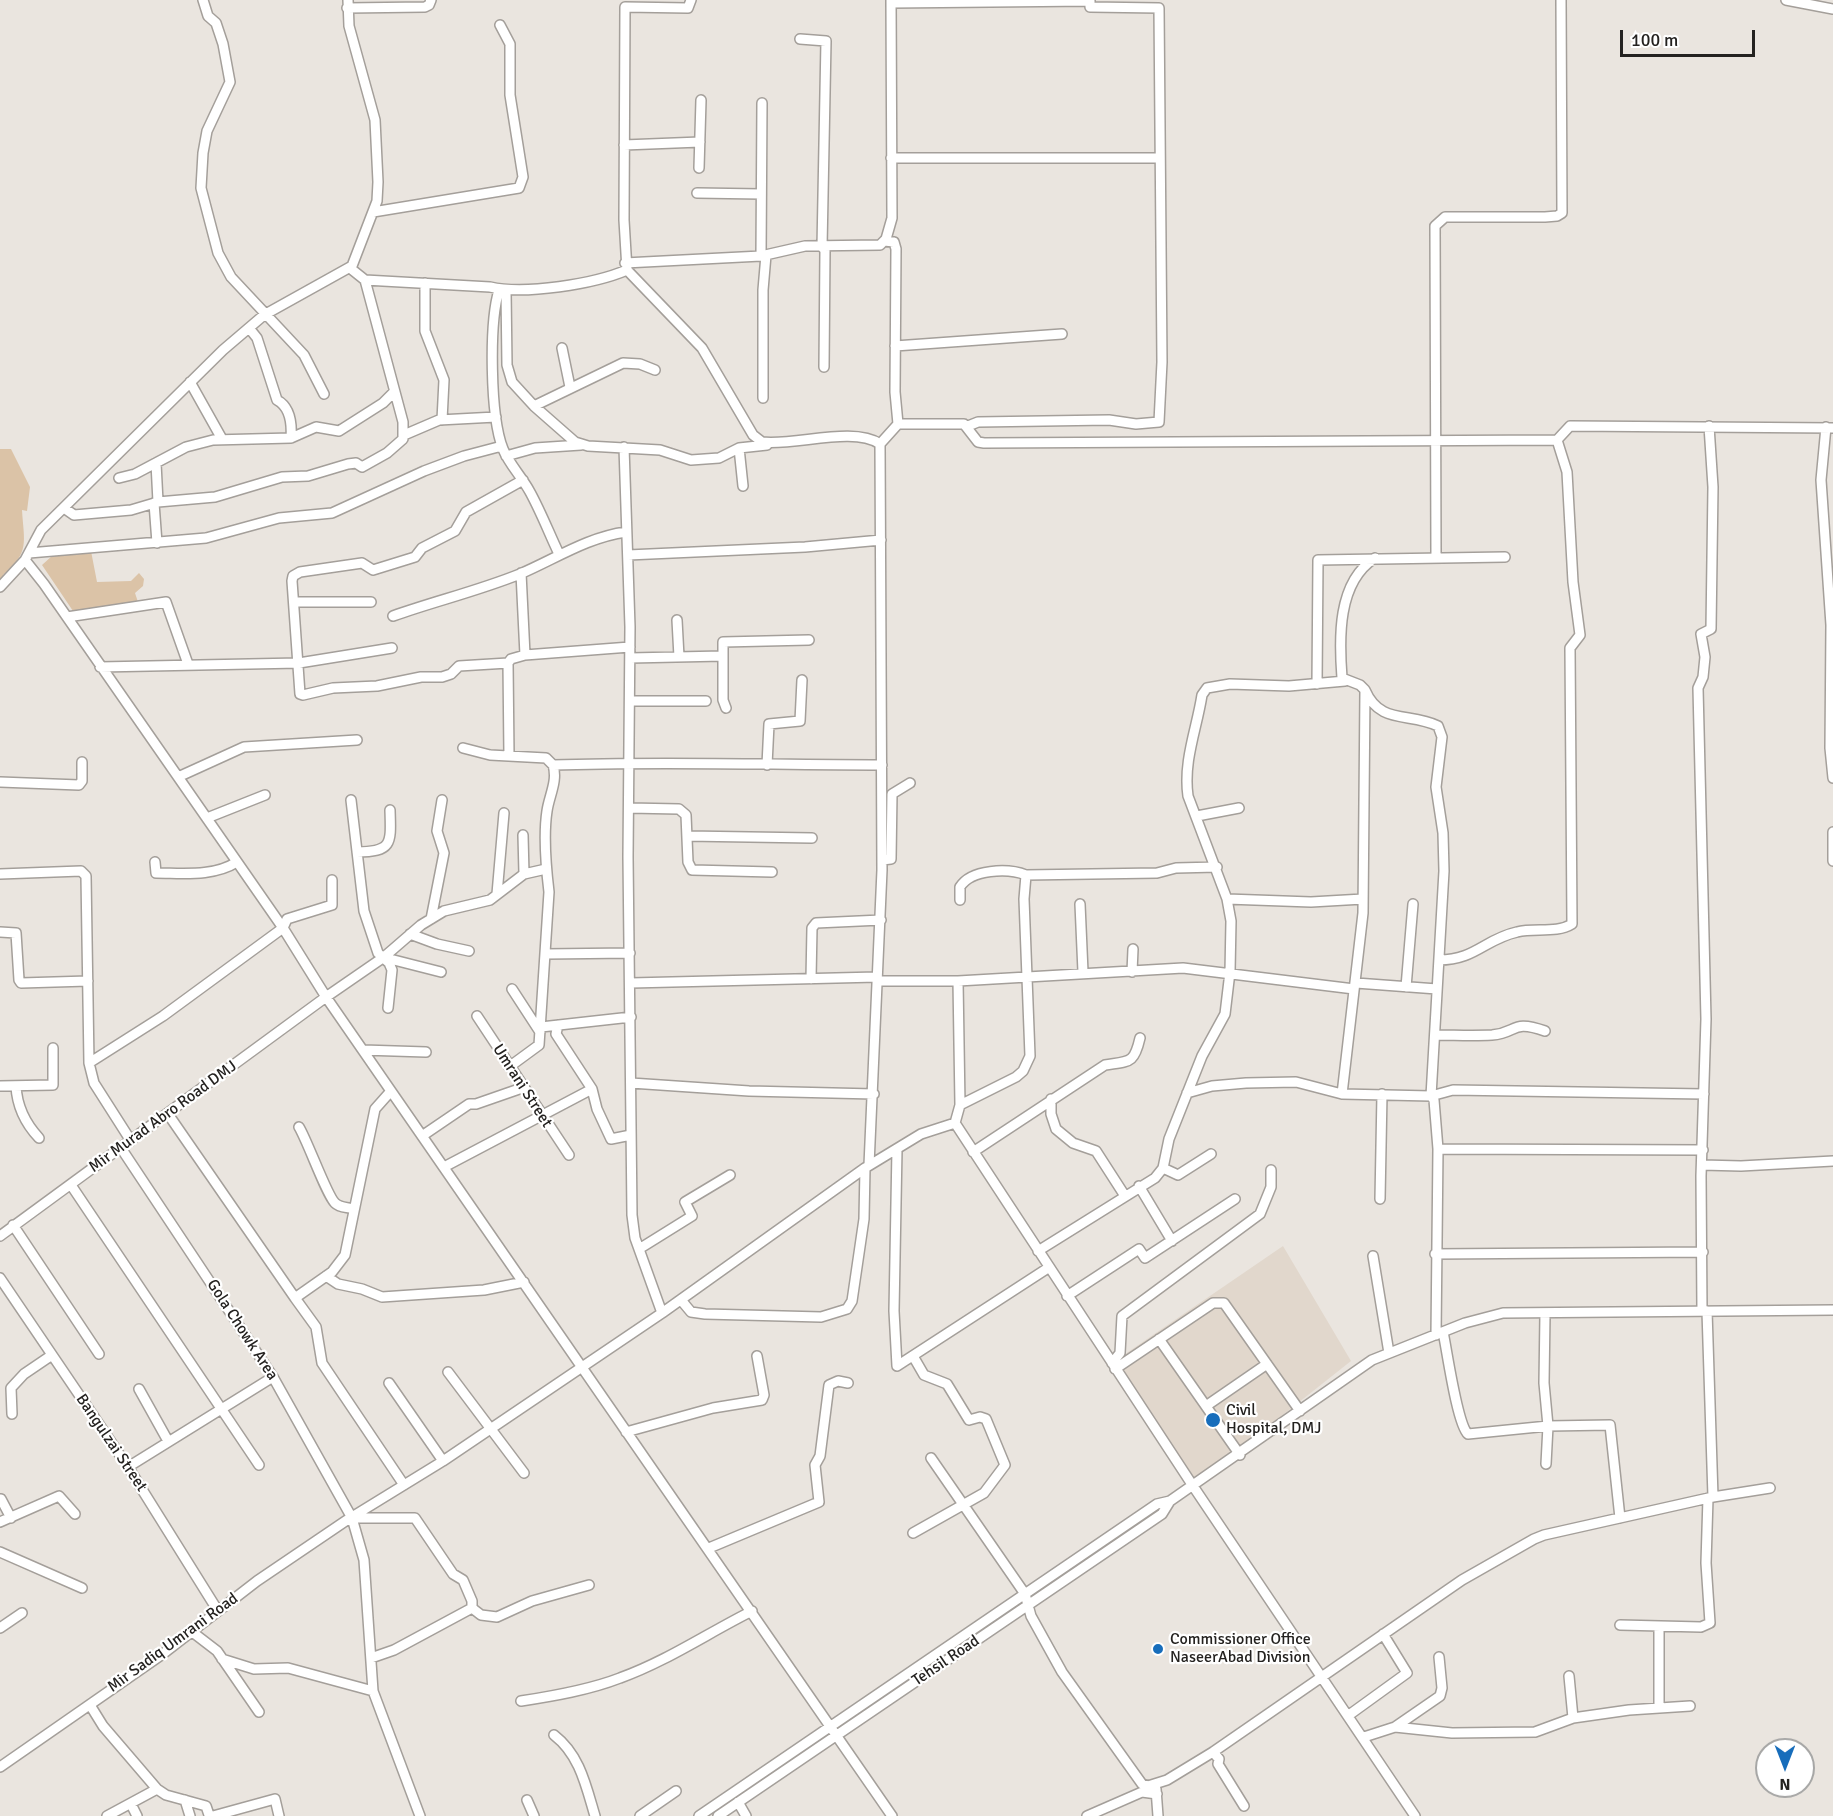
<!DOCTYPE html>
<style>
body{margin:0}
#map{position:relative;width:1833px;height:1816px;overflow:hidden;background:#eae5df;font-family:Signika,sans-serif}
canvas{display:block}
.north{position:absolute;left:1755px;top:1738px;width:60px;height:60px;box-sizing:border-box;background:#fff;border:2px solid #a7a7a6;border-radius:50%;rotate:180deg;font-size:16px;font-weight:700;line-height:24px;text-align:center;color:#242220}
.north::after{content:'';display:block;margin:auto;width:21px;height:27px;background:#176dbb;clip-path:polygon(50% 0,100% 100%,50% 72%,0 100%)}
.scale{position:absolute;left:1620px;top:30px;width:135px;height:27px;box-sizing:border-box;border:3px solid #242220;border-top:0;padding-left:8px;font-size:18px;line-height:21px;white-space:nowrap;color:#242220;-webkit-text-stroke:4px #fff;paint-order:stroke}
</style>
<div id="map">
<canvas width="1833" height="1816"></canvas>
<div class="north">N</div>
<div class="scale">100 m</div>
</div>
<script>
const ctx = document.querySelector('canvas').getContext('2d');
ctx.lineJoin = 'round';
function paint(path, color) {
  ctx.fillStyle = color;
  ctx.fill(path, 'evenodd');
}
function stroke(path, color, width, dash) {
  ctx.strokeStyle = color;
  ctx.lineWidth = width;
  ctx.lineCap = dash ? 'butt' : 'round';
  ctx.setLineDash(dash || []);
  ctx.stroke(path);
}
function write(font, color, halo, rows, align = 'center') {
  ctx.font = font + ' Signika,sans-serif';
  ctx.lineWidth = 4.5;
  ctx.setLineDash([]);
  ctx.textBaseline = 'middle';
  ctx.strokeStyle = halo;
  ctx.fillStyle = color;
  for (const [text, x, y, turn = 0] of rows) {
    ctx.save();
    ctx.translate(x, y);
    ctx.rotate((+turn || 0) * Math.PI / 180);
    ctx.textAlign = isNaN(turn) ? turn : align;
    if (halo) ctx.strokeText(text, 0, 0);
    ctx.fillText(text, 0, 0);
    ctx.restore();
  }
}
const built = new Path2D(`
 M1283,1246L1351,1361L1193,1486L1112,1363Z`);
const green = new Path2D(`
 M0,449H11L30,487L27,511L22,510C24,543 30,552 3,575L4,581L0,584Z
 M91,551L97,582L131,581L139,573L144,579L143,586L135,593L138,602L73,611L42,565L52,556Z`);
const minor = new Path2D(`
 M203,0L208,16L216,23L223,44L230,82L207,131L203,153L201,188L218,253L231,277L304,355L324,394
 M691,0L688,8L625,7L624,220L627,270L702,348L753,435L762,442C796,446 853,426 880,444
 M1786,0L1833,9
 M891,3L1090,1V7L1159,8L1162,362L1159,422L1136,424L1109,420L978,422L968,426
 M347,8L425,7L429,5L431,0
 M800,39L826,41L822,247L825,250L824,367
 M624,145L700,142
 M891,158H1160
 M699,168L701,100
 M697,193L761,194
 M373,212L519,188L523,177L510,95V44L500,25
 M884,241L894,242L896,249L895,392L898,424
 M761,256L762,103
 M625,263L761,256L805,246L880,245L886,239L892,218L891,0
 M365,280L490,287C525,295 594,284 627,270
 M425,283V331L444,380L442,420
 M499,290C489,323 490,416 503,449C509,464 522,477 530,492C541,512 549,533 559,554
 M506,291L507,365L512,382L534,406L575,442L588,446L660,450L691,460L719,458L739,448L767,445
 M249,328L257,338L277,400C290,407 292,424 291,438
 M895,346L1062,334
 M562,348L570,387
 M190,382L222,439
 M763,398V290L766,255
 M534,406L623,363L640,364L655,370
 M1826,427L1821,480L1831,625L1830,748L1833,778
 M404,435L439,420L496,417
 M624,447L630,627L628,857L632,1215L635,1238L662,1313
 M739,448L743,486
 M506,456L535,448L581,445
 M156,463L158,502
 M119,478L135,474L186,447L213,440L291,438L316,427L339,431L383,403L393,393
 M154,503L157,543
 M64,508L74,515L131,510L158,502L215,497L282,477L308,476L348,464L356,463L362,467L387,453L403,439V422L365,280L350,268
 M29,553L206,538L279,518L332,513L424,471L464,456L502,446
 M628,555L805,547L881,540
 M1436,556L1435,226L1445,217H1545L1557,216L1562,213L1561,0
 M25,560L44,584L283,928L326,997L892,1816
 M521,573L525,655
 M0,587L25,560L41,530L223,350L264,315L352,266L377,201L378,182L375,120L349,26L348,0
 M294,602H371
 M393,616C435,601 478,591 520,574C555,559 588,537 626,532
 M67,617L166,602L188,664
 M677,620L679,657
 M723,656V700L726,708
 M630,658L723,656V642L809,640
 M508,663L459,666L451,674L442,677H421L377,686L333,688L303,695L300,694L292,581L293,576L300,572L362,563L373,570L415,557L422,548L455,531L466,512L523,480
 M100,667L299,663L392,648
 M1317,684L1318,560L1505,557
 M1365,690C1380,725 1409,712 1438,726L1442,737L1436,787L1443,833L1444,871L1431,1096L1453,1090L1704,1094
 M630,701H706
 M463,748L490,755L546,758L553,765C662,761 772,765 882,765
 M509,756L508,663L511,659L525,655L630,647
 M767,765L769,724L800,721L802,680
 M178,777L244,747L357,740
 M0,782L79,785L82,781V762
 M351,800L364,911L378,953L389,963L392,970L388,1008
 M629,808L679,809L686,815L688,862L692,870L772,872
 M1197,816L1239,808
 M207,818L265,795
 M1833,832V861
 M523,835L524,874
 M687,836L812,838
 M357,852C393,852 391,843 390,810
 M882,860L891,859L892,794L910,783
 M155,862L156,873C183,873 213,877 237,862
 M0,874L81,871L86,876L89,1063L94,1083L131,1141
 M497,894L504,813
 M1227,899L1311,902L1363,899
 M960,900V887C971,869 1008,868 1026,875
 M1080,904L1083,972
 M431,919L444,853L437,831L442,800
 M0,932L16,933L19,980L21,983L88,981
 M410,934L437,944L469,951
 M546,954L630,953
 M386,958L441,972
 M1439,960C1475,960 1485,939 1517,932C1534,927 1556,934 1572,924L1570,648L1580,635L1573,582L1567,472L1557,440
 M1132,972L1133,949
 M811,979L812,928L816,923L881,920
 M877,981H958L1183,968L1354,989
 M631,983L877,977
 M1356,983L1437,989
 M1406,987L1413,904
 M512,989L540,1032
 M477,1016L569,1155
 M558,1025L556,1034L592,1089L597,1109L611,1139L631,1135
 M541,1027L631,1017
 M1435,1035C1454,1035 1473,1036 1492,1035C1518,1033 1511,1019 1545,1031
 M363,1050L426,1052
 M89,1063L163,1016L283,928L287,919L332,905V880
 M509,1067L539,1045L549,892C546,867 543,837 547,811C549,796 558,781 553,765
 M631,1083L749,1091L874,1094
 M0,1086L53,1085V1048
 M16,1086C17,1107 25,1123 39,1138
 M1187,1093L1212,1086L1246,1083L1296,1082L1342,1094L1431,1096L1434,1100L1438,1149L1436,1335
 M1342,1094L1363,913L1365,690L1360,685L1342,678C1339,639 1337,582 1375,558
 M1051,1099V1114L1056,1129L1073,1143L1096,1151L1125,1196
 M960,1105L1016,1077L1023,1071L1030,1056L1024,899L1026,875L1157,873L1176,868L1217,867
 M168,1114L295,1298L332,1272L345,1255L375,1109L391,1091
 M955,1123L1193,1486L1415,1816
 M299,1127C308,1142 327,1196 335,1203C340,1208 347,1207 353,1209
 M422,1136L469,1104H476L522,1088
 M121,1148L273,1377L352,1518L364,1560L373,1691L420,1816
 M897,1149L894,1311L897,1366L1048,1268
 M1438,1149L1703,1150
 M973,1152L1105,1065C1130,1061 1134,1064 1140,1038
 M869,1165L882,870L880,444L898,424H964L978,442L984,443L1557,440L1570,426L1833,428
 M1702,1165L1741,1166L1833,1161
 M444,1167L592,1089
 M1163,1168L1178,1175L1211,1154
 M71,1185L259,1465
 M1139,1186L1172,1241
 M1380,1199L1382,1094
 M13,1225L99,1354
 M0,1236L326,997L384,957L421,925L444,911L490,900L524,874L546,869
 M639,1249L692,1216L685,1202L730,1175
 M1038,1251L1155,1178L1163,1168L1169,1139L1202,1056L1225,1014L1230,972L1231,921L1227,899L1188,796C1183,761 1197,728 1202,695L1207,688L1230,684L1289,686L1345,681
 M1435,1254L1703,1252
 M1373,1256L1389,1353
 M326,1276L338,1284L362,1289L382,1297L484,1290L524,1282
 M0,1278L128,1467L218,1611
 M1067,1296L1139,1249L1145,1258L1235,1199
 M295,1298L316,1327L322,1363L404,1485
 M681,1300L691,1312L705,1314L821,1317L847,1309L852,1301L864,1219L865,1168
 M1702,1311L1701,1176L1706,1019L1698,688L1703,677L1705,657L1701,634L1711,629L1713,487L1709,426
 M1707,1311L1713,1497
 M1545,1314L1544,1383L1548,1426L1546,1464
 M1443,1332C1447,1350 1457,1424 1468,1434L1548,1426L1610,1425L1620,1518
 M1159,1339L1240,1455
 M913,1356L924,1375L947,1384L969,1420L980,1417L986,1419L1005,1465L984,1493L913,1533
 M1112,1363L1120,1353L1122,1316L1260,1214L1271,1187V1170
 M1115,1369L1213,1303H1224L1300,1411
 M448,1372L524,1473
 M389,1383L443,1461
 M139,1389L168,1441
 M1206,1406L1267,1364
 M12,1414L11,1388L24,1374L52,1355
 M626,1432L713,1408L762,1400L764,1395L757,1356
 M931,1458L1025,1594L1031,1616L1062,1672L1142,1784L1148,1786L1167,1780L1213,1752L1462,1580L1534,1539L1544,1535L1713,1497L1770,1488
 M128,1467L273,1377
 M1,1499L11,1518
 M354,1518H415L453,1574L463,1580L472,1601V1608L394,1650L371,1658
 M0,1522L59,1496L75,1514
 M709,1548L819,1502L815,1465L820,1456L829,1385L838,1381L848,1383
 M0,1552L82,1588
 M472,1608L481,1615L497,1617L532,1601L589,1585
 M1620,1625L1701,1627L1710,1623L1706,1563L1708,1498
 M0,1628L22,1613
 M191,1631L217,1651L259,1712
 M222,1659L254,1669L288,1668L373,1691
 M1569,1676L1573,1718
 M521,1701C554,1696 589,1690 620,1678C667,1661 708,1633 752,1611
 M90,1705L103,1726L157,1789L166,1795L206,1806L209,1815L212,1816
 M1659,1707V1626
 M1349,1715L1407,1673L1383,1634
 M1395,1727L1452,1733L1535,1732L1573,1718L1629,1710L1690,1706
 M554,1735C580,1755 586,1786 595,1816
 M1364,1737L1395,1727L1440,1696L1442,1688L1439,1657
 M1213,1752L1219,1759L1218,1764L1244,1806
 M0,1767L164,1653L257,1581L347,1520L443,1461L662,1313L865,1168L921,1134L955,1123L960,1105L958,981
 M1156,1789L1158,1816
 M185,1800L190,1816
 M527,1800L534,1816
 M738,1802L746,1816
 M131,1804L137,1816
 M107,1816L157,1789
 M213,1816L275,1799L279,1816
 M640,1816L676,1791
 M699,1816L1157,1504L1170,1501L1372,1360L1465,1323L1503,1313L1833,1310
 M718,1816L1162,1514L1170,1501
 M1087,1816L1142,1792L1157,1794`);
const markers = [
 [1213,1420,8,"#176dbb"],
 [1158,1649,6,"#176dbb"]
];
const streetNames = [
 ["Umrani Street",522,1086,57],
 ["Mir Murad Abro Road DMJ",163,1117,-36],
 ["Gola Chowk Area",242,1330,57],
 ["Bangulzai Street",111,1443,56],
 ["Mir Sadiq Umrani Road",173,1643,-36],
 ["Tehsil Road",946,1661,-34]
];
const poiNames = [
 ["Civil",1226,1411],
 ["Hospital, DMJ",1226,1429],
 ["Commissioner Office",1170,1640],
 ["NaseerAbad Division",1170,1658]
];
paint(built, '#e1d7cc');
paint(green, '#dbc3a7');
stroke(minor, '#a49f9a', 12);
stroke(minor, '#fff', 9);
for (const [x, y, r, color] of markers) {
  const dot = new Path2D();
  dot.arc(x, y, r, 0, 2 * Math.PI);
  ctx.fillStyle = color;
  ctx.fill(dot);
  stroke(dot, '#fff', 2);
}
write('16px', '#242220', '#fff', streetNames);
write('16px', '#242220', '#fff', poiNames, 'left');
</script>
